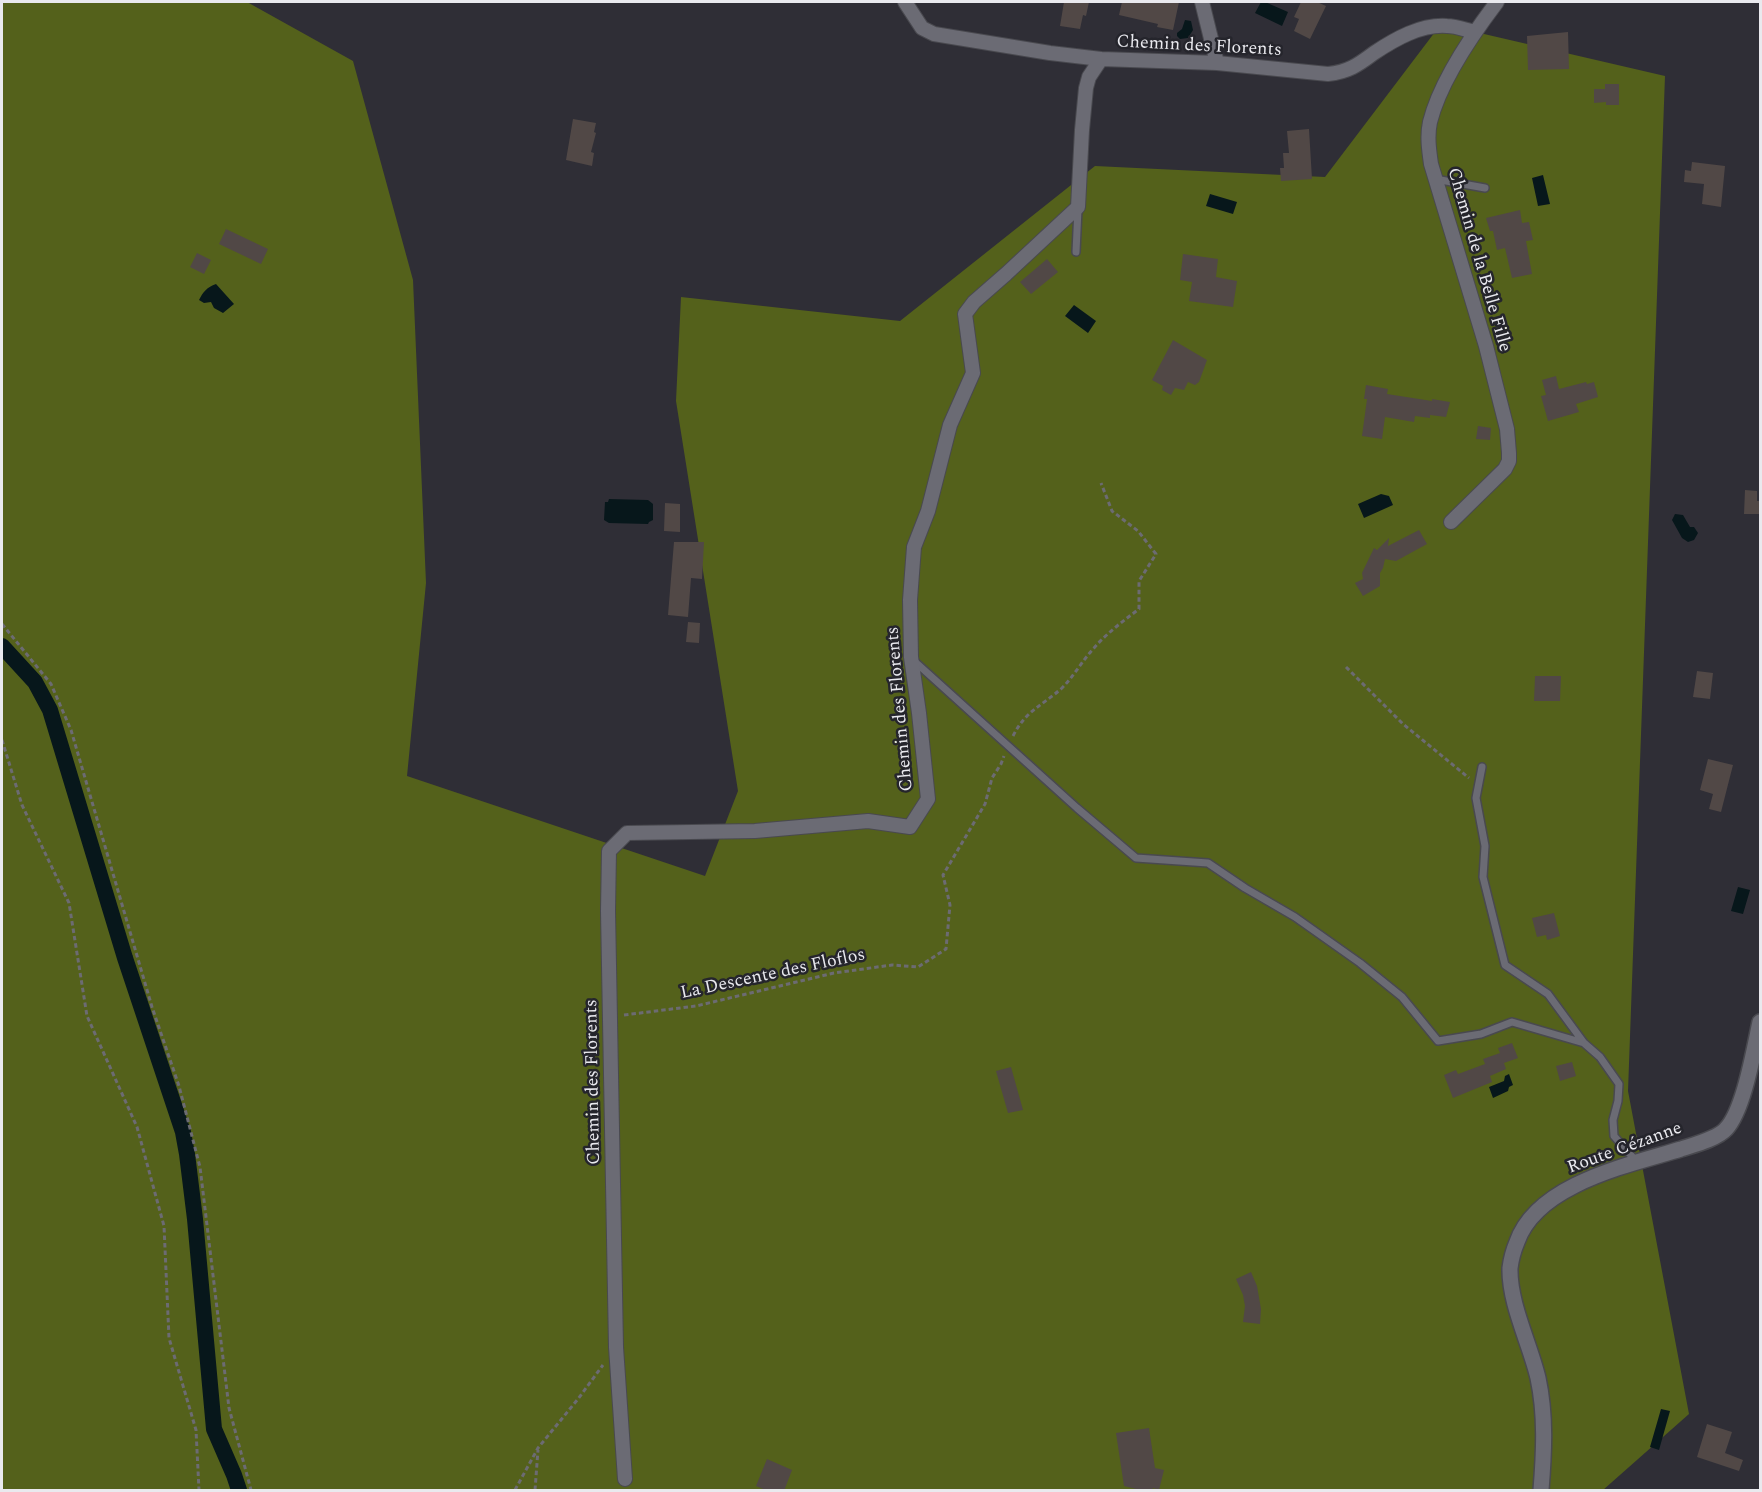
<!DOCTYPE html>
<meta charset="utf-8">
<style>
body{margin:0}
#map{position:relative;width:1762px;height:1492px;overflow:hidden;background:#2f2e36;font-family:Spectral,serif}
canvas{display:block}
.frame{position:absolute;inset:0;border:3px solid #e9e9ee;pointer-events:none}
</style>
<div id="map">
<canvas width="1762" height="1492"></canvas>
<div class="frame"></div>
</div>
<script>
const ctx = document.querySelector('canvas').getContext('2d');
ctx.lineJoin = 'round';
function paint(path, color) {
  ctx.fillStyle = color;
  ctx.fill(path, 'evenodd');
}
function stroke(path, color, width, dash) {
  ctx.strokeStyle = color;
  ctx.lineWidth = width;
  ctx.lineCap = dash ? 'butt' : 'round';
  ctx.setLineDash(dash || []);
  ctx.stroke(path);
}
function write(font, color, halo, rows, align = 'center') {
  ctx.font = font + ' Spectral,serif';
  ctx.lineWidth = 5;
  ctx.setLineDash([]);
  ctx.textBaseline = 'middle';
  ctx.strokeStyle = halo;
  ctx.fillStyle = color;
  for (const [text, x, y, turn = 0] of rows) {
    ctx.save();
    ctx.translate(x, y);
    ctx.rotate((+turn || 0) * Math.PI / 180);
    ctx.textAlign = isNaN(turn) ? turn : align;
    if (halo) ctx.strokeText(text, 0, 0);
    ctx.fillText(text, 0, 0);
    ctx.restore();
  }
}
const forest = new Path2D(`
 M2,2H247L353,61L413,280L426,583L407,776L705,876L738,791L676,401L681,297L900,321L1095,166L1325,177L1441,24L1665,76L1628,1091L1689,1414L1603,1490H2Z`);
const water = new Path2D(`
 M1261,2H1265L1288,12L1282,26L1255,13Z
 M1185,20L1191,21L1193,30L1188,38L1180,39L1177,36V33L1182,29Z
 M1543,175L1550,204L1538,206L1532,178Z
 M1210,194L1237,202L1233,214L1206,206Z
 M216,284L234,304L223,313L214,308L211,302L204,303L199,300C203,292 207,287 216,284Z
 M1074,305L1096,321L1088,333L1065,316Z
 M1381,494L1389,496L1393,505L1364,518L1358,504Z
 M609,499L648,500L653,504V520L649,522L648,524L609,523L604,520L605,502H608Z
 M1675,514L1683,515L1690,527H1694L1698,533L1694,540L1688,542L1682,538L1672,520Z
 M1738,887L1750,890L1743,914L1731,911Z
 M1509,1074L1513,1085L1509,1087L1508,1091L1493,1098L1489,1087L1504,1081L1505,1076Z
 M1661,1409L1670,1411L1659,1450L1650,1447Z`);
const canal = new Path2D(`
 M2,646L35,682L50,710L125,958L183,1132L187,1154L195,1219L214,1429L234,1475L239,1490`);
const building = new Path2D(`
 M1064,2H1089L1086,16L1083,15L1080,29L1060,26Z
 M1122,2H1179L1173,30L1157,27L1158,24L1119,15Z
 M1301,2H1317L1326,6L1310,39L1294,31L1299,19L1294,17Z
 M1568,32L1569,69L1528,70L1527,36Z
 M1605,84H1619V105H1606V102L1594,103V89H1605Z
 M573,119L596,123L594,132L596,133L591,152L594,153L592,166L566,160Z
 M1309,129L1312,179L1281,181L1280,168H1284L1283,153H1289L1287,131Z
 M1692,162L1725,166L1721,207L1702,204L1704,184L1684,182L1685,170L1691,171Z
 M1520,210L1522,223L1529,222L1533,240L1526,241L1532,274L1512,278L1505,248L1497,250L1493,231H1490L1486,218Z
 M226,229L268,249L261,264L219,244Z
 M197,253L211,260L204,274L190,267Z
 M1183,254L1218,259L1216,277L1237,281L1233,307L1189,301L1192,282L1180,280Z
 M1047,259L1058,272L1031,294L1020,282Z
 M1173,340L1207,360L1199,382L1195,385L1188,382L1184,390L1175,388L1171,395L1162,390L1163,386L1152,380Z
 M1556,376L1559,389L1586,382L1587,384L1594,382L1598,397L1576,404L1579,412L1548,421L1541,396L1546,395L1542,380Z
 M1366,385L1388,389L1387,394L1432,401V399L1450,402L1446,417L1430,415V418L1415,416L1414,422L1385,417L1382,439L1362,436L1367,399H1364Z
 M1478,426L1491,428L1490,440L1476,439Z
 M1745,490L1757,491V501H1761V514H1744Z
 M665,503L680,504V532L664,531Z
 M1419,530L1427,544L1396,561L1385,559L1383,568L1380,573V586L1363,596L1355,583L1363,579L1362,573L1374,548L1377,550L1389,538L1388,546Z
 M674,542H704L702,579L691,578L688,617L668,615Z
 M688,622L700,623L699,643L686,642Z
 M1697,671L1713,673L1710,699L1693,697Z
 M1535,676H1561L1560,701H1534Z
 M1708,759L1733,765L1721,812L1709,809L1713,794L1700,790Z
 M1554,913L1560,936L1547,940L1546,935L1537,937L1532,918Z
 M1512,1043L1518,1058L1504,1063L1506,1069L1490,1076L1492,1082L1453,1098L1444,1075L1456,1070L1458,1074L1485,1064L1483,1059L1500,1053L1498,1048Z
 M1572,1062L1576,1076L1560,1081L1556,1066Z
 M1011,1067L1023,1110L1008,1113L996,1071Z
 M1251,1272L1257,1286L1261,1309L1260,1324L1243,1322L1245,1306L1243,1295L1236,1279Z
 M1707,1424L1732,1432L1725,1453L1743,1460L1739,1471L1697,1457Z
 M1149,1428L1155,1468L1164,1470L1159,1490L1153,1488L1152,1491H1144L1124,1486L1116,1433Z
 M767,1459L792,1470L784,1491H768L756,1486Z`);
const path = new Path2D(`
 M2,624L51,684L71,730L152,1007L179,1086L200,1167L229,1408L251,1490
 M1346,667L1403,724L1469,778
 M1013,736C1026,710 1042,706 1062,688C1074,676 1082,661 1094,648C1107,633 1123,621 1139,609V581L1156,554L1138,531L1112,511L1101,483
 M2,740L22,805L69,903L87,1016L137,1127L164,1226L169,1338L196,1430L199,1490
 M624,1015L696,1006L834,973L892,965L918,967L946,949L950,905L943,875L985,804L992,778L1001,764L1004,756
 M515,1490L538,1448L578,1399L603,1365
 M535,1490L538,1450`);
const service = new Path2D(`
 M1435,179L1485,188
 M1076,252L1078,209
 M913,660L1077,808L1136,858L1208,863L1245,888L1295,917L1360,963L1402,997L1438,1041L1481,1034L1512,1022L1584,1043L1600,1057L1619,1084L1618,1101L1613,1120L1614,1136L1636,1161
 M1482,767L1476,798L1485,846L1483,877L1505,965L1548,994L1584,1043`);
const minor = new Path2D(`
 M905,2L922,28L934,34L1050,53L1101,59
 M1202,2L1217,63
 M1451,522L1505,469L1509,461V453L1507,429L1486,346L1431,164C1429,150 1427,136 1430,122C1440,82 1472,35 1497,2
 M625,1479L616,1347L608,911L609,851L627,833L755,831L868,821L910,827L928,799L919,713L911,657L910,600L914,547L928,511L950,425L973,373L965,314L974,302L1006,274L1078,207L1082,130L1086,88L1089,77L1101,59L1217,63L1328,74C1348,72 1358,65 1374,53C1395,39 1421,24 1447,26C1456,26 1466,30 1475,32`);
const tertiary = new Path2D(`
 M1541,1490C1544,1453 1546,1415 1538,1378C1530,1344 1509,1303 1510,1268C1511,1260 1514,1249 1517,1242C1537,1184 1629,1165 1681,1149C1693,1145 1717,1139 1726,1129C1744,1110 1754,1049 1760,1022`);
const streetNames = [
 ["Chemin des Florents",1199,47,3],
 ["Chemin de la Belle Fille",1478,260,74],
 ["Chemin des Florents",901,709,-95],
 ["La Descente des Floflos",773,975,-12],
 ["Chemin des Florents",594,1082,-91],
 ["Route Cézanne",1625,1149,-20]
];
paint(forest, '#54611b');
paint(water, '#07171b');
stroke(canal, '#07171b', 16);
paint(building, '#514846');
stroke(service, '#49494f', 10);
stroke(minor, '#49494f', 16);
stroke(tertiary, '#49494f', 18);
stroke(path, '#6c6b72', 3, [4.5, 3]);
stroke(service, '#6b6b74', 7);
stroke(minor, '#6b6b74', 14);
stroke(tertiary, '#6b6b74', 15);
write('18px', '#e9e9ee', '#25252c', streetNames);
</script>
